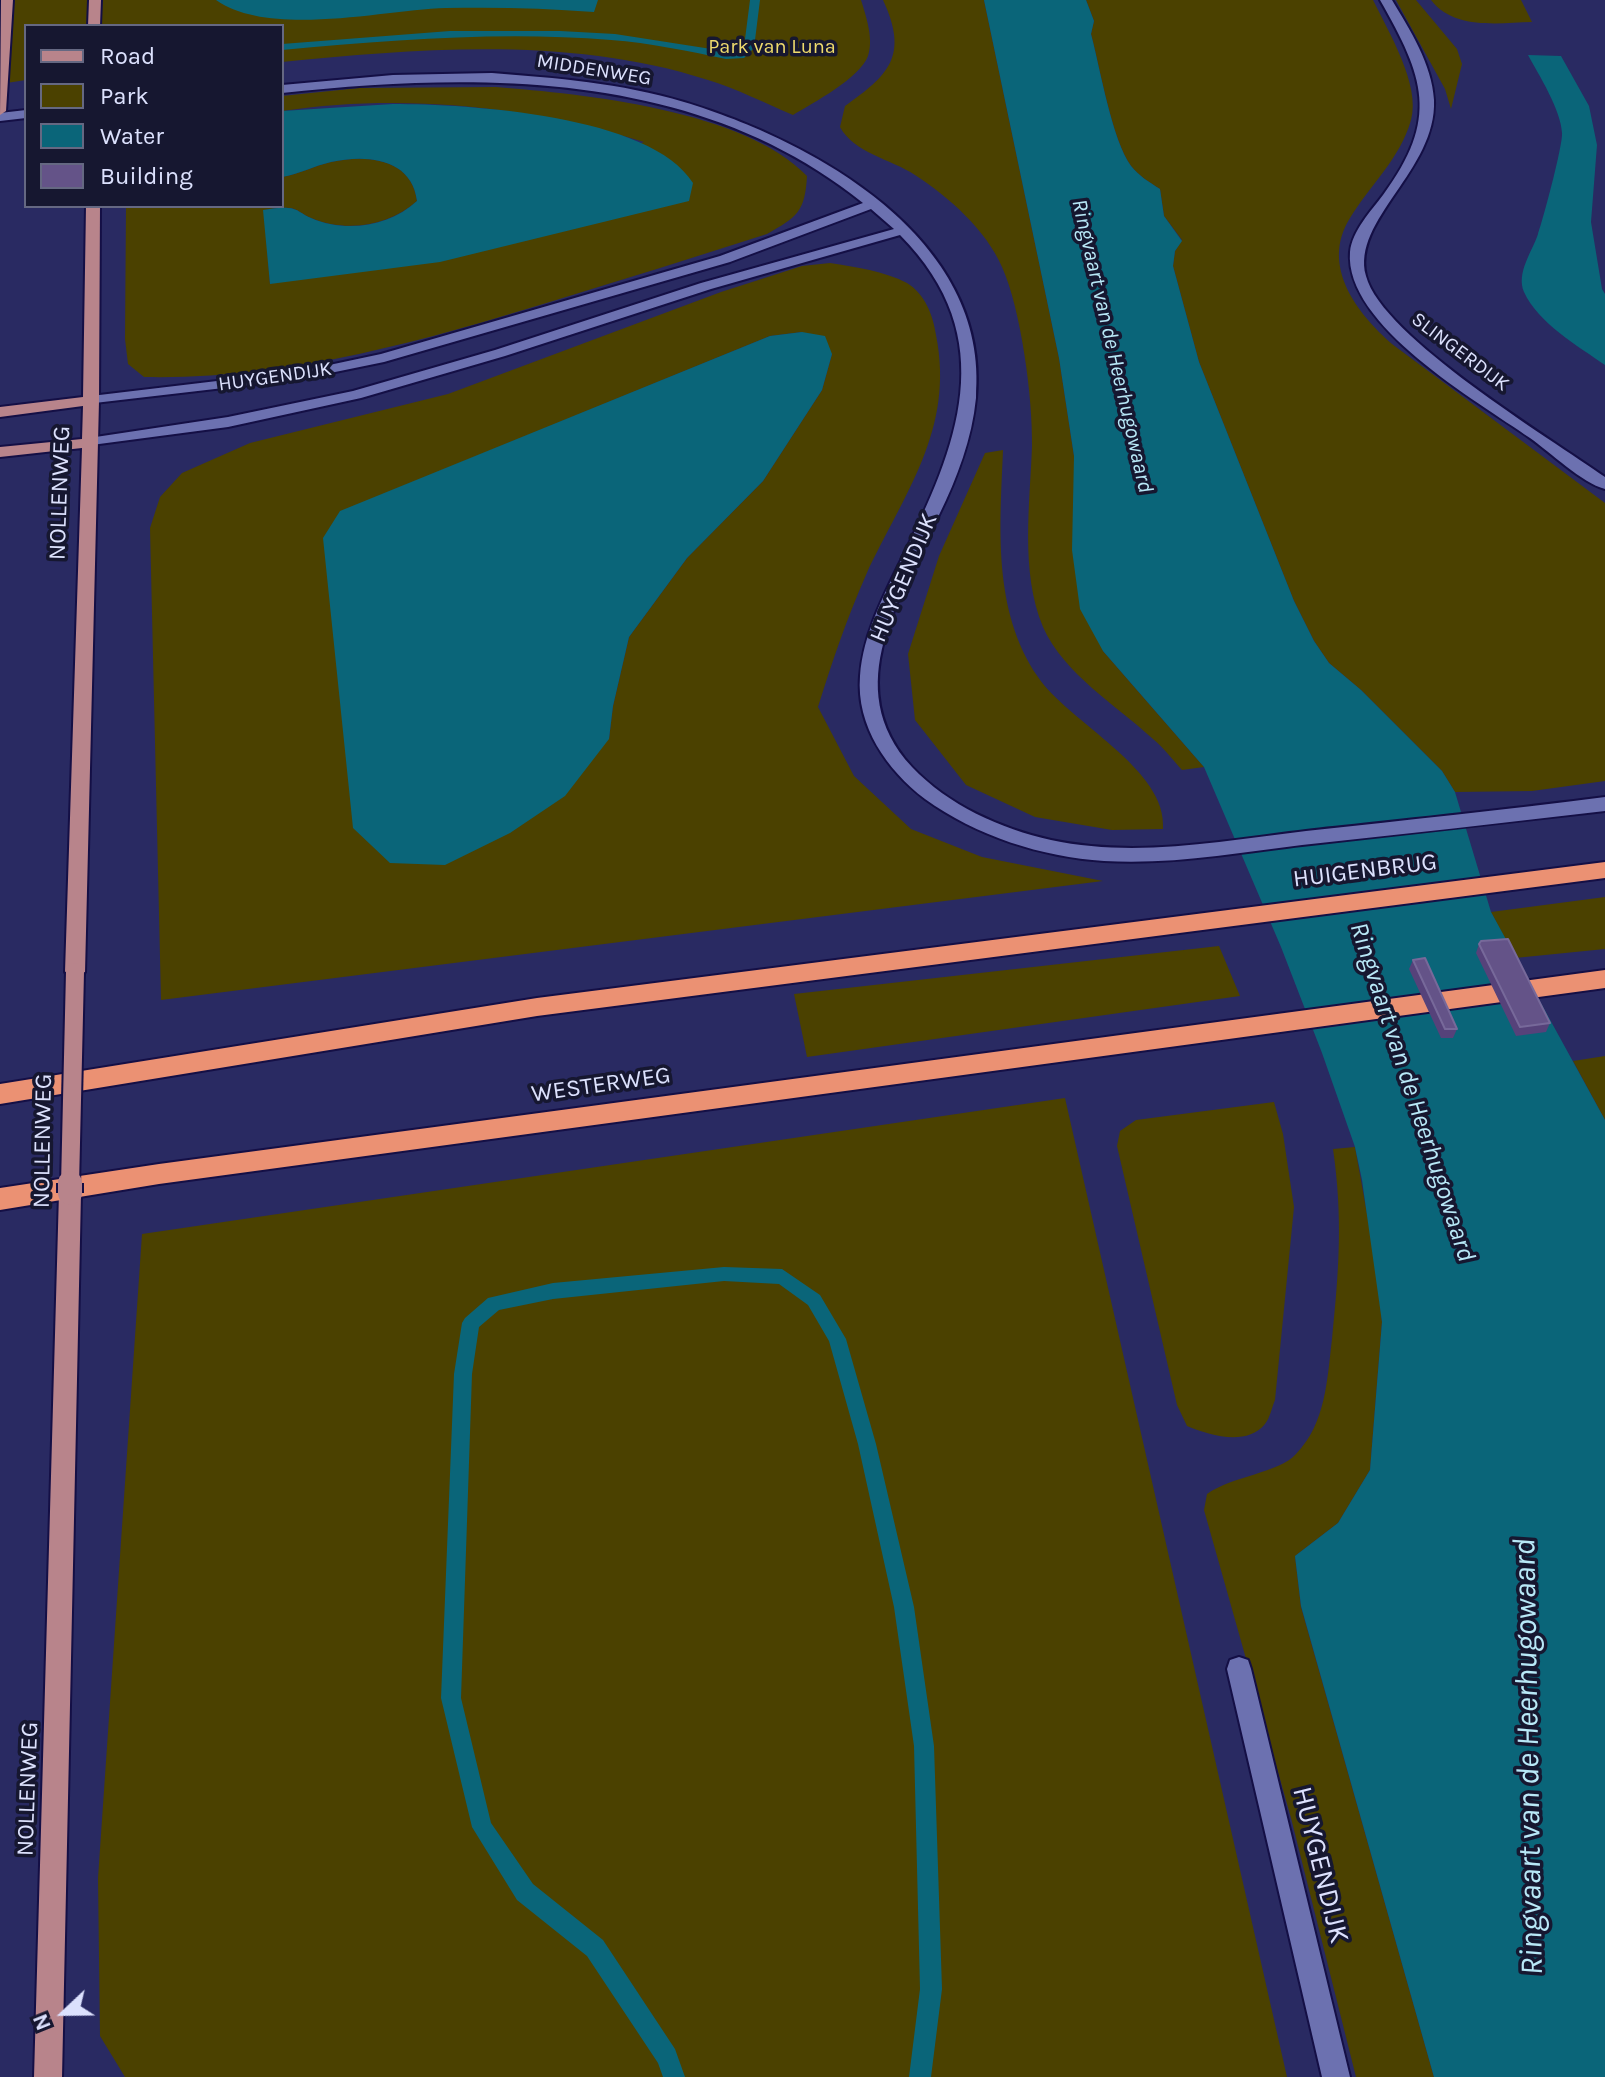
<!DOCTYPE html>
<style>
body{margin:0}
#map{position:relative;width:1605px;height:2077px;overflow:hidden;background:#292a62;font-family:Karla,sans-serif}
canvas{display:block}
.legend{position:absolute;left:24px;top:24px;width:260px;height:184px;box-sizing:border-box;background:#161730;border:2px solid #656882;margin:0;padding:10px 14px;list-style:none;font-size:24px;color:#dce1fd}
.legend li{display:flex;align-items:center;gap:16px;height:40px}
.legend b{width:40px;border:2px solid #656882}
.north{position:absolute;left:24px;top:1973px;width:80px;height:80px;-webkit-text-stroke:6px #161730;paint-order:stroke;rotate:248deg;font-size:22px;font-weight:700;line-height:32px;text-align:center;color:#dce1fd}
.north::after{content:'';display:block;margin:auto;width:28px;height:36px;background:#dce1fd;clip-path:polygon(50% 0,100% 100%,50% 72%,0 100%)}
</style>
<div id="map">
<canvas width="1605" height="2077"></canvas>
<ul class="legend">
<li><b style="height:10px;background:#b8848b"></b>Road</li>
<li><b style="height:22px;background:#4b4100"></b>Park</li>
<li><b style="height:22px;background:#0a6579"></b>Water</li>
<li><b style="height:22px;background:#645388"></b>Building</li>
</ul>
<div class="north">N</div>
</div>
<script>
const ctx = document.querySelector('canvas').getContext('2d');
ctx.lineJoin = 'round';
function paint(path, color) {
  ctx.fillStyle = color;
  ctx.fill(path, 'evenodd');
}
function stroke(path, color, width, dash) {
  ctx.strokeStyle = color;
  ctx.lineWidth = width;
  ctx.lineCap = dash ? 'butt' : 'round';
  ctx.setLineDash(dash || []);
  ctx.stroke(path);
}
function write(font, color, halo, rows, align = 'center') {
  ctx.font = font + ' Karla,sans-serif';
  ctx.lineWidth = 7;
  ctx.setLineDash([]);
  ctx.textBaseline = 'middle';
  ctx.strokeStyle = halo;
  ctx.fillStyle = color;
  for (const [text, x, y, turn = 0] of rows) {
    ctx.save();
    ctx.translate(x, y);
    ctx.rotate((+turn || 0) * Math.PI / 180);
    ctx.textAlign = isNaN(turn) ? turn : align;
    if (halo) ctx.strokeText(text, 0, 0);
    ctx.fillText(text, 0, 0);
    ctx.restore();
  }
}
const green = new Path2D(`
 M0,0H861C866,16 874,39 868,56C860,78 813,103 793,115C765,103 737,89 708,80C573,36 421,48 282,62V26H26V80L0,84Z
 M883,0H984L1059,358L1074,456V484L1103,651L1204,767L1182,770C1173,760 1164,748 1153,739C1116,705 1064,674 1043,627C1020,572 1030,504 1032,446C1033,399 1021,309 1002,267C986,230 949,197 915,175C891,159 854,153 840,127L845,106C889,75 909,56 883,0Z
 M1086,0H1373C1388,31 1421,85 1411,120C1400,159 1370,185 1350,218C1320,266 1357,313 1392,344L1605,503V781L1532,791L1455,792L1442,771L1361,690L1329,663L1314,641L1294,601L1199,362L1173,266L1175,251L1182,240L1164,216L1160,189C1149,182 1139,176 1131,166C1112,140 1100,68 1091,34L1094,21Z
 M1396,0H1416L1457,49L1462,64L1451,109L1445,89Z
 M1431,0H1521L1532,22C1498,23 1454,30 1431,0Z
 M496,87C584,94 744,110 807,176C805,212 797,217 767,234C696,257 624,279 553,301C420,342 285,380 144,377L128,364L125,339L126,206H282V177C299,174 314,166 331,162C366,154 412,158 417,201C389,226 346,233 311,218C303,215 297,208 289,208C281,207 272,209 264,210L270,284L644,142C529,106 402,93 282,111V96L359,88Z
 M830,263C856,267 884,271 907,283C925,294 933,315 936,335C955,430 904,493 866,575C847,618 832,662 818,707L854,776L911,829L982,857L1103,881L161,1000L150,528L160,497L182,473L250,443L448,394L721,292L802,266ZM802,332L832,354L822,390L763,481L687,558L629,637L613,706L609,739L340,512L770,336Z
 M1003,450C1000,526 992,610 1038,677C1068,722 1168,769 1163,829L1112,830L1035,817L966,785L915,720L908,654L939,556L985,453Z
 M1605,897V949L1515,958L1491,912Z
 M1219,946L1240,996L807,1057L794,994Z
 M1605,1056V1120L1573,1061Z
 M1065,1098L1287,2077H125L100,2036L98,1878L142,1234Z
 M1274,1102L1283,1134L1294,1207L1275,1400C1272,1407 1270,1418 1265,1424C1246,1447 1209,1435 1187,1426L1177,1405L1117,1146L1120,1131L1136,1120Z
 M1355,1147L1376,1264L1382,1322L1370,1470L1338,1523L1295,1556L1301,1607L1434,2077H1356L1291,1818L1204,1510L1207,1494C1232,1476 1279,1473 1296,1454C1326,1423 1327,1380 1332,1339C1339,1270 1343,1218 1333,1149Z`);
const water = new Path2D(`
 M216,0H598L594,12C545,8 496,7 446,8C383,10 270,38 216,0Z
 M984,0H1086L1094,21L1091,34C1100,68 1112,140 1131,166C1139,176 1149,182 1160,189L1164,216L1182,241L1175,251L1173,266L1199,362L1294,601L1314,641L1329,663L1361,690L1442,771L1455,792L1491,912L1605,1120V2077H1434L1301,1606L1295,1556L1338,1523L1370,1470L1382,1322L1362,1180L1355,1147L1322,1053L1281,947L1204,767L1103,651L1080,609L1072,550L1074,456L1059,358Z
 M1528,55L1561,56L1589,106L1597,145L1591,222L1602,289L1605,294V365C1578,346 1538,323 1524,292C1516,273 1532,252 1538,234C1543,220 1563,145 1562,133C1561,110 1539,75 1528,55Z
 M393,104C468,104 651,115 693,183L689,201L440,262L270,284L263,210C271,209 280,207 288,208C297,208 303,215 311,218C345,233 389,227 417,201C412,158 366,154 331,162C314,166 299,174 282,177V111Z
 M802,332L825,336L832,354L822,390L763,481L687,558L629,637L613,706L609,739L565,796L510,833L445,865L390,863L353,828L323,538L340,511L770,336Z`);
const stream = new Path2D(`
 M750,0H760L754,48L744,58L726,59C688,51 650,43 611,40C501,31 392,40 282,50V44L450,31H560L615,34L737,53L744,47Z
 M724,1267L782,1269L820,1295L846,1339L876,1444L914,1607L934,1746L942,1989L931,2077H909L920,1989L914,1746L894,1607L858,1444L829,1341L808,1305L779,1284L724,1281L553,1299L499,1310L479,1327L472,1374L461,1698L491,1823L533,1884L603,1940L675,2049L685,2077H663L658,2063L587,1956L517,1900L472,1827L441,1698L454,1374L462,1323L465,1318L488,1298L553,1283Z`);
const minor = new Path2D(`
 M1380,0H1392C1410,30 1432,64 1434,100C1437,170 1351,220 1366,276C1382,337 1550,438 1605,477V489C1582,483 1550,452 1530,438C1477,401 1344,325 1350,252C1352,231 1371,211 1383,195C1440,118 1424,77 1380,0Z
 M492,73C556,78 621,83 684,102C813,141 991,238 976,398C972,439 957,478 939,515C902,596 838,687 912,767C948,805 1001,829 1051,840C1135,858 1222,841 1306,831C1406,820 1505,810 1605,797V811C1504,823 1403,834 1302,845C1237,853 1170,865 1104,861C1042,857 976,836 925,799C887,770 856,726 860,676C863,634 884,595 902,558C957,446 1003,339 900,235L711,289L505,356L361,398L228,427L84,446L81,443L89,438L228,417L353,391L495,350L701,283L894,229L871,209L730,262L384,362L301,379L86,404V398L91,396L301,371L381,354L720,256L863,203C698,70 482,72 282,93V85L393,75Z
 M26,110V118L0,121V113Z
 M1239,1657L1248,1660L1251,1669L1350,2077H1322L1227,1669L1230,1660Z`);
const major = new Path2D(`
 M1,0H13L6,111L0,115Z
 M89,0H101L100,26H88Z
 M86,206H100L99,401L85,972L82,977H68L65,972L82,448L0,457V447L82,439L83,406L0,417V407L83,397Z
 M70,1184L77,1187L81,1193L62,2077H34L59,1193L63,1187Z`);
const highway = new Path2D(`
 M1605,862V878L537,1016L0,1104V1084L537,998Z
 M1605,970V988L159,1184L0,1210V1188L159,1164Z`);
const majorBridgeFar1 = new Path2D(`
 M70,1185L75,972`);
const majorBridge = new Path2D(`
 M70,1193V1183`);
const wall = new Path2D(`
 M1479,944L1550,1023L1546,1032L1516,1036L1476,953Z
 M1413,960L1457,1029L1453,1038H1441L1409,969Z`);
const building = new Path2D(`
 M1508,939L1550,1023L1520,1027L1479,944L1481,941Z
 M1425,958L1457,1029H1445L1413,960Z`);
const farParknames = [
 ["Park van Luna",772,47]
];
const farStreetnames = [
 ["MIDDENWEG",594,70,9],
 ["SLINGERDIJK",1460,352,37],
 ["HUYGENDIJK",275,377,-8]
];
const farWaternames = [
 ["Ringvaart van de Heerhugowaard",1112,346,77]
];
const streetNames = [
 ["NOLLENWEG",60,493,-88],
 ["HUYGENDIJK",904,578,-67],
 ["HUIGENBRUG",1365,871,-7],
 ["WESTERWEG",601,1085,-8],
 ["NOLLENWEG",43,1141,-89],
 ["NOLLENWEG",28,1789,-88]
];
const waterNames = [
 ["Ringvaart van de Heerhugowaard",1412,1092,72]
];
const nearStreetnames = [
 ["HUYGENDIJK",1320,1865,76]
];
const nearWaternames = [
 ["Ringvaart van de Heerhugowaard",1529,1757,-91]
];
paint(green, '#4b4100');
paint(water, '#0a6579');
paint(stream, '#0a6579');
stroke(minor, '#140f45', 4);
stroke(major, '#140f45', 4);
stroke(highway, '#140f45', 4);
paint(minor, '#6c71b0');
paint(major, '#b8848b');
paint(highway, '#eb9173');
stroke(majorBridgeFar1, '#140f45', 22, []);
stroke(majorBridge, '#140f45', 28, []);
stroke(majorBridgeFar1, '#b8848b', 18);
stroke(majorBridge, '#b8848b', 24);
paint(wall, '#56427a');
paint(building, '#645388');
stroke(building, '#77699a', 2);
write('20px', '#efdb6d', '#161730', farParknames);
write('20px', '#dce1fd', '#161730', farStreetnames);
write('italic 22px', '#b8e8f7', '#161730', farWaternames);
write('24px', '#dce1fd', '#161730', streetNames);
write('italic 26px', '#b8e8f7', '#161730', waterNames);
write('28px', '#dce1fd', '#161730', nearStreetnames);
write('italic 32px', '#b8e8f7', '#161730', nearWaternames);
</script>
